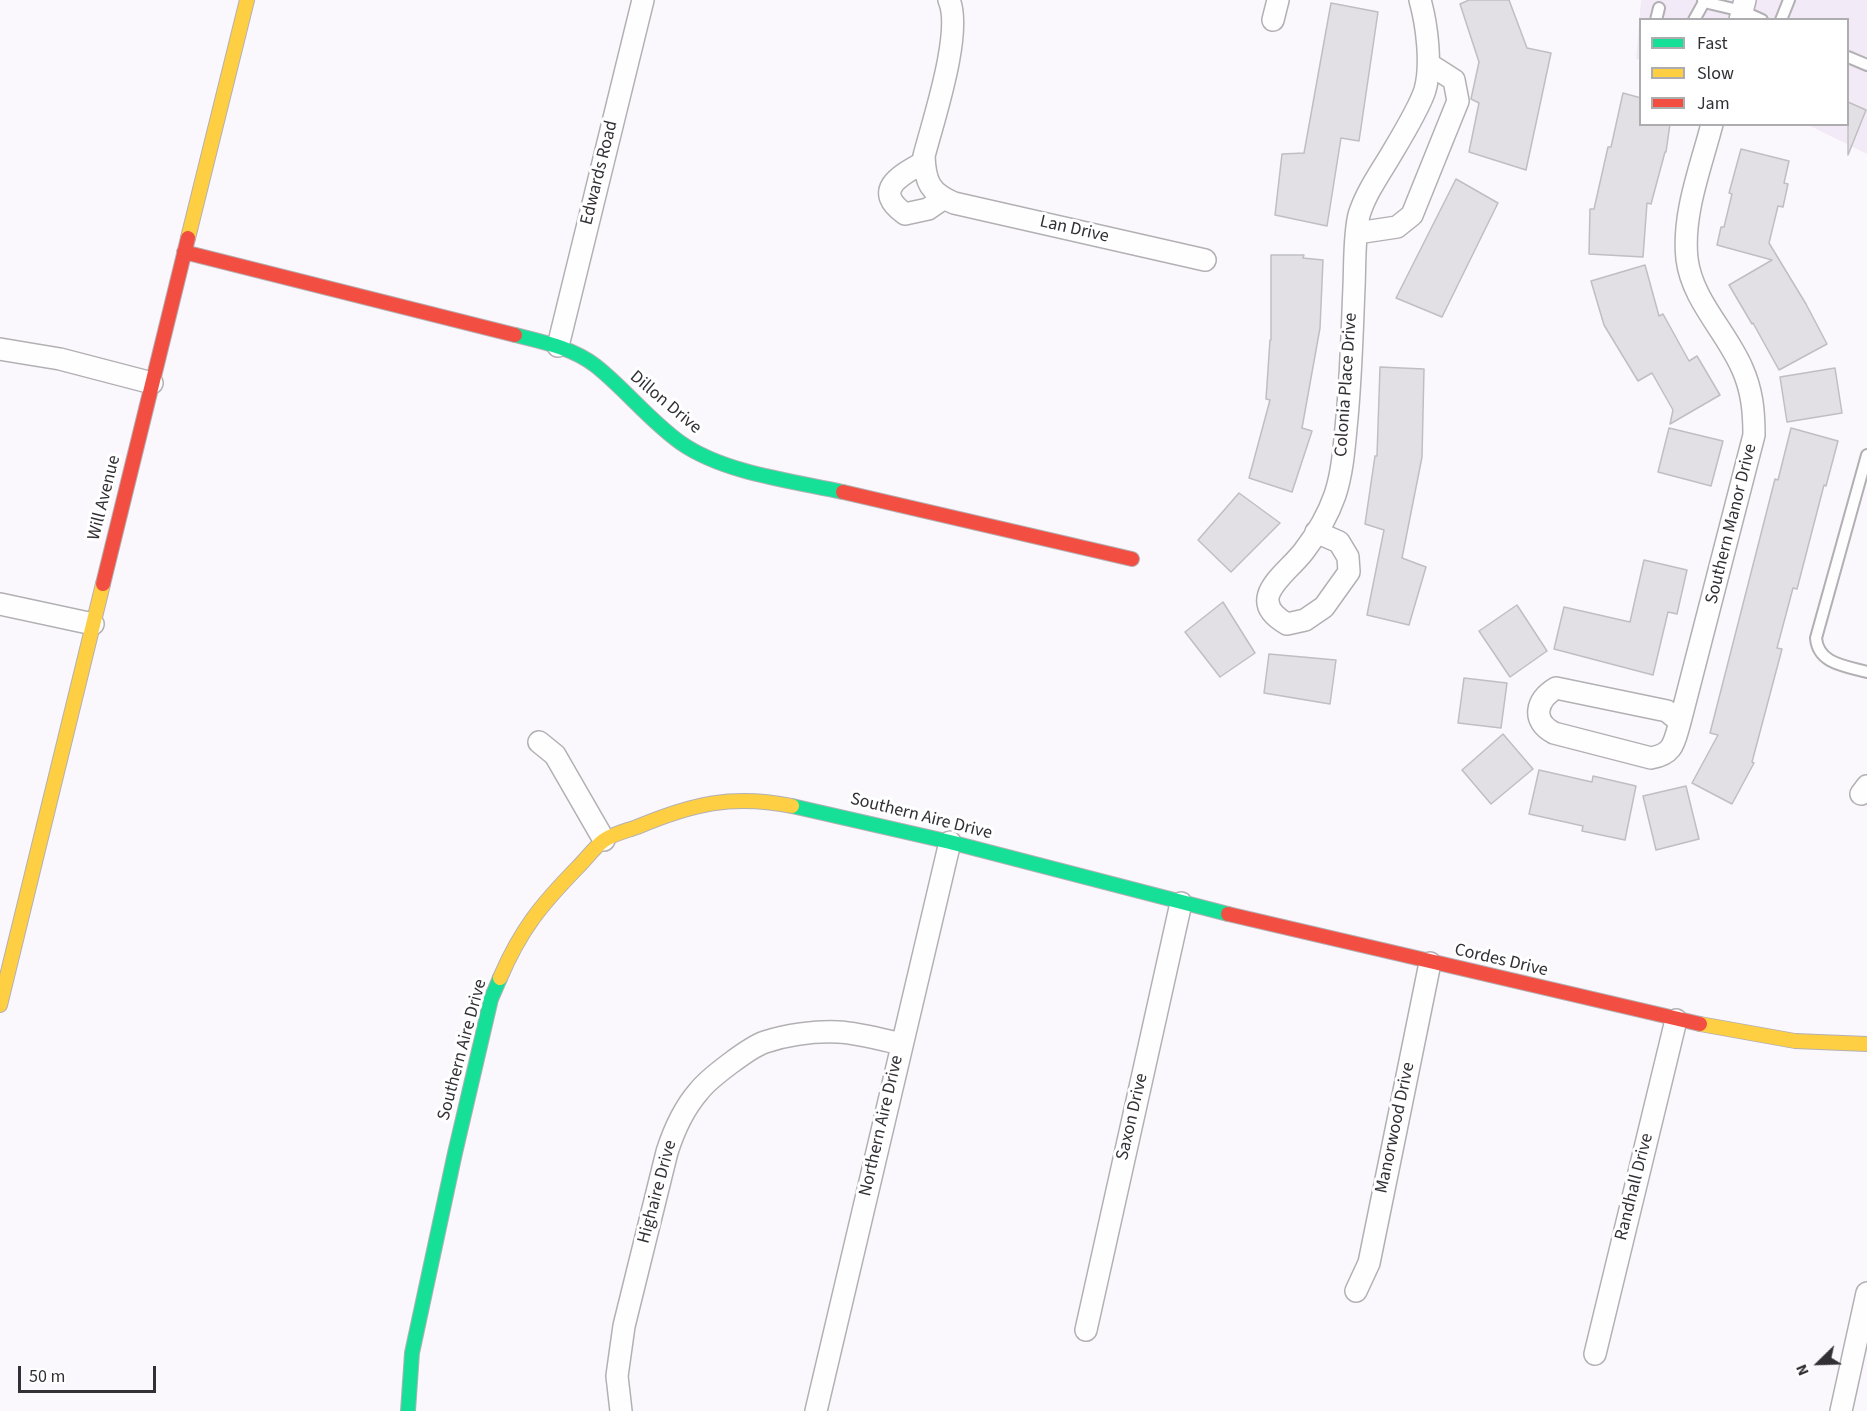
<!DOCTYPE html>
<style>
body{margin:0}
#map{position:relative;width:1867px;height:1411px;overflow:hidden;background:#fbf8fd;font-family:"Source Sans 3",sans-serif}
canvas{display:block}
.legend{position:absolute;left:1639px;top:18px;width:210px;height:108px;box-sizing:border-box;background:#fff;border:2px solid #adacae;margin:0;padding:8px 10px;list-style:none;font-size:18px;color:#323034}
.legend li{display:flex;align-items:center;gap:12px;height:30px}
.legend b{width:30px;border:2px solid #adacae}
.north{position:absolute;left:1789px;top:1333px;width:60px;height:60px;-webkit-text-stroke:4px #fff;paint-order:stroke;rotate:247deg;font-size:16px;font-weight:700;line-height:24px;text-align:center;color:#323034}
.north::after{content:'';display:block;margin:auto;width:21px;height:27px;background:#323034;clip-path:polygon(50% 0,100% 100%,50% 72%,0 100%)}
.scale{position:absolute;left:18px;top:1366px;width:138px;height:27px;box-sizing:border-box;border:3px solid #323034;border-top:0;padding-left:8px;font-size:18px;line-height:21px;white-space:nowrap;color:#323034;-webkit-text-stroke:4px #fff;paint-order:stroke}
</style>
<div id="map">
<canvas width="1867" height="1411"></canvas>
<ul class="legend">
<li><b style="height:8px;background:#16e098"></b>Fast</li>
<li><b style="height:8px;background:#ffcf43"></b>Slow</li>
<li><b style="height:8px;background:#f24e42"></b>Jam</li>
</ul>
<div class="north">N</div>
<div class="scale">50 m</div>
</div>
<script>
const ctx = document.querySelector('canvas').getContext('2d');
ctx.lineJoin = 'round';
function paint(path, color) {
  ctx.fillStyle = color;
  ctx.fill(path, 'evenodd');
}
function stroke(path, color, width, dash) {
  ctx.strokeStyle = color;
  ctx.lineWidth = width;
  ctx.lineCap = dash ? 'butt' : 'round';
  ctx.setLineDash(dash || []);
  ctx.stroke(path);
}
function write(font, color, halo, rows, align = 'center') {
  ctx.font = font + ' "Source Sans 3",sans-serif';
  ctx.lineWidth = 6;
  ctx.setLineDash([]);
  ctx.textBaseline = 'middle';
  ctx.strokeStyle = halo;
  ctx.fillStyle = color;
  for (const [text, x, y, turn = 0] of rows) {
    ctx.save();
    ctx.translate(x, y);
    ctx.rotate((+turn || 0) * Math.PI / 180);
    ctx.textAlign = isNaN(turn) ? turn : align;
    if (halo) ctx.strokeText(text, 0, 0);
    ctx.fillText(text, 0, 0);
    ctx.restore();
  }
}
const built = new Path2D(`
 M1641,0H1867V154L1808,125L1848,124V20H1640V60L1636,59Z`);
const building = new Path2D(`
 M1469,0H1509L1527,48L1551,53L1526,170L1469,152L1479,103L1471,99L1479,62L1460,4Z
 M1331,3L1378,12L1359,141L1341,138L1327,226L1275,215L1282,154L1304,153Z
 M1623,93L1641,98V124H1670L1666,152H1665L1651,204L1647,203L1643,257L1589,254L1590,209H1594L1608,147H1611Z
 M1848,102L1866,110L1848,155Z
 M1741,149L1789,161L1784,183L1788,184L1783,207L1778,206L1769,243L1806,304L1827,344L1779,370L1753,323L1752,324L1729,285L1772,260L1717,245L1721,227H1724L1732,194L1729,193Z
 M1456,179L1498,203L1442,317L1396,298Z
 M1271,255H1304L1303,258L1323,260L1320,328L1302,428L1312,431L1292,492L1249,478L1270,400L1266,399L1270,340H1271Z
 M1645,265L1659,316L1663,314L1689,361L1697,356L1720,395L1670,424L1673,410L1652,373L1638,381L1604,325L1591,281Z
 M1380,367L1424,369L1422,457L1402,558L1426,567L1409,625L1367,615L1384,530L1365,524L1375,456H1377Z
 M1835,368L1842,413L1787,422L1780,377Z
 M1669,428L1723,441L1711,486L1658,472Z
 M1791,428L1838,441L1826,486L1824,485L1797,589L1793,588L1777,648L1782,649L1752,762L1754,763L1732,804L1692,783L1718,735L1710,733L1775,479L1778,480Z
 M1239,493L1280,523L1231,572L1198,540Z
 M1644,560L1687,570L1677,614L1668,612L1653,675L1554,649L1564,607L1630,622Z
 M1223,602L1255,653L1220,677L1185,632Z
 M1517,605L1547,651L1510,677L1479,631Z
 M1269,654L1336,660L1330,704L1264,693Z
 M1464,678L1507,683L1501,728L1458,723Z
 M1503,734L1533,769L1491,804L1462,770Z
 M1539,770L1592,782L1593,776L1636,786L1625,840L1582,831L1583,826L1529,814Z
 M1686,786L1699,839L1656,850L1643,796Z`);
const lane = new Path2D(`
 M1703,0L1704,2L1742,11L1762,20
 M1656,20L1659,8
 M1694,20L1704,2
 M1781,20L1789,0
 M1848,57L1867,65
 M1867,455L1816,638C1818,664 1846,666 1867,672`);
const street = new Path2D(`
 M949,0C963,32 933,121 924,156C925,182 930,193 954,203L1205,260
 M1273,20L1278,0
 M1740,20L1745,0
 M924,162C901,175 871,190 905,214L928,209L944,198
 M1357,233L1397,227L1412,215L1458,101L1454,80L1429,64
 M558,346L643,0
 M0,349L60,359L152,383
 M1316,532L1339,542L1348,557L1349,572L1324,607L1305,620L1287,624C1243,599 1286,575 1304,551C1317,534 1328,515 1335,495C1342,474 1344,450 1346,428C1351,381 1352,334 1354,287C1355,266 1354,235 1359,215C1365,195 1378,176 1389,158C1399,141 1419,109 1425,90C1432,65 1427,25 1420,0
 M0,604L93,624
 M1680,722L1667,711L1556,688C1536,700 1531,721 1554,733L1651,758C1674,754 1674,742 1680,722L1754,435C1754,411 1752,390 1742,368C1726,331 1692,300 1687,259C1682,214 1701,167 1712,124
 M539,742L555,755L604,840
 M1861,794L1867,786
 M1356,1291L1369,1263L1430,963
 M1086,1330L1181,903
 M1595,1354L1676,1020
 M621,1411L617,1376L624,1326L667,1152C674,1130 684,1108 699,1091C709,1078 750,1047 765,1042C787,1035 815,1031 838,1032C859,1033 880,1039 901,1044
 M816,1411L950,842
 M1841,1411L1867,1293`);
const fast = new Path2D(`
 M515,335C543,342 573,348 596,366C626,390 650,421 681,443C724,473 792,481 843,492
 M792,806L950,842L1228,914
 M408,1411L412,1353L455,1153L491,999L500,978`);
const slow = new Path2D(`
 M188,238L247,0
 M500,978C521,929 541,905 578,867C586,859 594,848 603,841C612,834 626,831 637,827C692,804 732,794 792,806
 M0,1005L103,584
 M1700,1024L1795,1041L1867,1044`);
const jam = new Path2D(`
 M184,252L515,335
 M843,492L1132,559
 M103,584L188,238
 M1228,914L1700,1024`);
const streetNames = [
 ["Edwards Road",600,173,-76],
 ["Lan Drive",1074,230,13],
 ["Colonia Place Drive",1347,385,-86],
 ["Dillon Drive",665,403,40],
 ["Will Avenue",105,498,-76],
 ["Southern Manor Drive",1732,524,-76],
 ["Southern Aire Drive",921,817,14],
 ["Cordes Drive",1501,961,13],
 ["Southern Aire Drive",463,1050,-75],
 ["Saxon Drive",1133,1117,-77],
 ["Northern Aire Drive",882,1126,-77],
 ["Manorwood Drive",1396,1128,-78],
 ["Randhall Drive",1635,1187,-76],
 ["Highaire Drive",658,1192,-75]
];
paint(built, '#f2ebf7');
paint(building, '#e2e0e4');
stroke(building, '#c0bec2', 1.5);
stroke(lane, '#b3b0b4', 14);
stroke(street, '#b3b0b4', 24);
stroke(fast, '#b3b0b4', 16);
stroke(slow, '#b3b0b4', 16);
stroke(jam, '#b3b0b4', 16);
stroke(lane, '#fefeff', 10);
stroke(street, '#fefeff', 21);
stroke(fast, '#16e098', 14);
stroke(slow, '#ffcf43', 14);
stroke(jam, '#f24e42', 14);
write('18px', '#323034', '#fff', streetNames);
</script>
